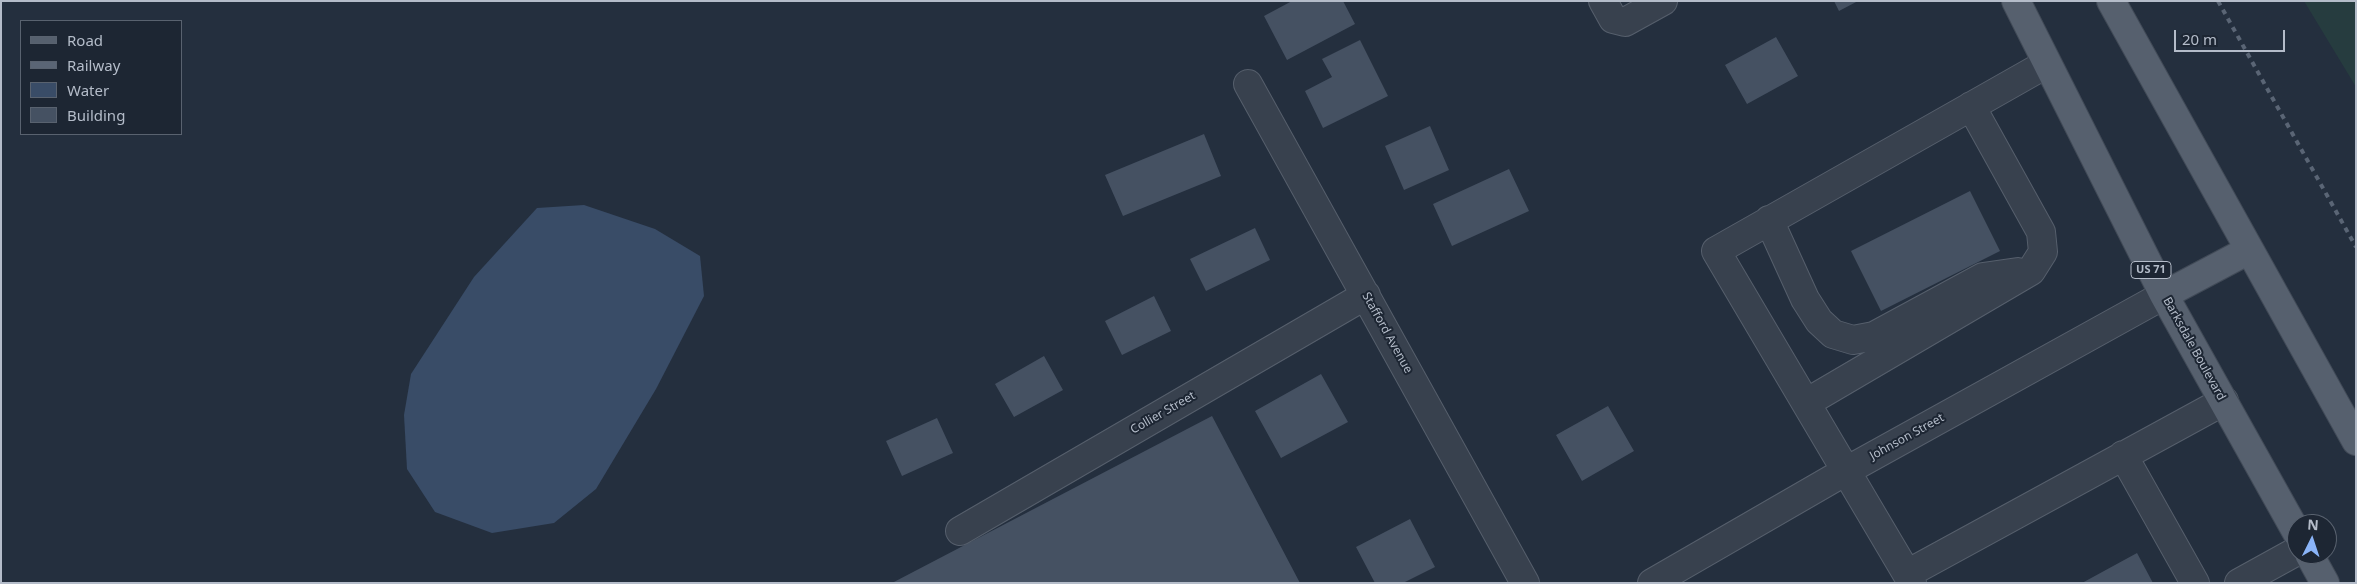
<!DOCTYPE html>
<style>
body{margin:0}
#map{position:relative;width:2357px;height:584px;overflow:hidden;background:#242f3e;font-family:"Noto Sans",sans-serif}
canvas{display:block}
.frame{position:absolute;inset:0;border:2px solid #b4bcc9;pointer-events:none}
.legend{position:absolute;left:20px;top:20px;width:162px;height:115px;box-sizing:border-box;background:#1d2633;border:1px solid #59626f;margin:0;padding:6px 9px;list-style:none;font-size:15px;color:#b4bcc9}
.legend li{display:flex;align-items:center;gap:10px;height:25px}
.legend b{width:25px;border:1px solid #59626f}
.north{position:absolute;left:2287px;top:514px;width:50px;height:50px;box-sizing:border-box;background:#1d2633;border:1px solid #59626f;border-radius:50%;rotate:4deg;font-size:14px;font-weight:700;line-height:20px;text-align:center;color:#b4bcc9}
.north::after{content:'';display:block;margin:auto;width:18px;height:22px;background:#8ab4f8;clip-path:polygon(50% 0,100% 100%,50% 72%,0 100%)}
.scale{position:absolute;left:2174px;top:30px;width:111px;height:22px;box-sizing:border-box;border:2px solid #b4bcc9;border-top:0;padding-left:6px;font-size:15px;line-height:18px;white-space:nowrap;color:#b4bcc9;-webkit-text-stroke:4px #1d2633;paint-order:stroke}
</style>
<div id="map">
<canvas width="2357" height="584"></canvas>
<div class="frame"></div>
<ul class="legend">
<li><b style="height:6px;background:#56606e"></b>Road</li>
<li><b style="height:6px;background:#5a6575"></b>Railway</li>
<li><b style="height:14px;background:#394c67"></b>Water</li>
<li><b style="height:14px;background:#455162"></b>Building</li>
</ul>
<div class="north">N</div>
<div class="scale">20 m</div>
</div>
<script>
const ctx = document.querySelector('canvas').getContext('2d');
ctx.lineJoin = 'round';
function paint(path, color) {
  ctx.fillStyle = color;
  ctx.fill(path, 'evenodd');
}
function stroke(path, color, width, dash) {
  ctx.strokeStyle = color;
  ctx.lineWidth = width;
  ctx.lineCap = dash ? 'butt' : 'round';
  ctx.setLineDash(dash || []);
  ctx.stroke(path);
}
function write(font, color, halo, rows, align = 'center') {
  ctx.font = font + ' "Noto Sans",sans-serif';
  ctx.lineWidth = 4;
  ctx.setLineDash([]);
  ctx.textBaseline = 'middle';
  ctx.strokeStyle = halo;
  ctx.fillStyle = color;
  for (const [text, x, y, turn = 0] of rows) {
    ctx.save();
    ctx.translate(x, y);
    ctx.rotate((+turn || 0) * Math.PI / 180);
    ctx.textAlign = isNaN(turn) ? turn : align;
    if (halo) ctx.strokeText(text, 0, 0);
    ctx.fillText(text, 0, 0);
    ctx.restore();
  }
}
const green = new Path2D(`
 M2304,1H2356V87Z`);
const water = new Path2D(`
 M584,205L655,229L700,256L704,296L656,389L596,489L554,523L492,533L435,512L407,469L404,415L411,374L474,277L537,208Z`);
const building = new Path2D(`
 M1292,1H1343L1355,24L1287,60L1264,16Z
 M1834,1H1858L1839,11Z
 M1776,37L1798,76L1747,104L1725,65Z
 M1360,40L1388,96L1323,128L1305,91L1332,77L1322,59Z
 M1430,126L1449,170L1404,190L1385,146Z
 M1204,134L1221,176L1123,216L1105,175Z
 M1509,169L1529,211L1452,246L1433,204Z
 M1970,191L2000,251L1881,311L1851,251Z
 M1255,228L1270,260L1206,291L1190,259Z
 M1154,296L1171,331L1122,355L1105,321Z
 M1044,356L1063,390L1014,417L995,384Z
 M1321,374L1348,422L1281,458L1255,411Z
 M1608,406L1634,451L1582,481L1556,435Z
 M1212,416L1300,583H892Z
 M937,418L953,453L902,476L886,441Z
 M1410,519L1435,567L1403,583H1375L1356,547Z
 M2137,553L2153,583H2082Z`);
const minor = new Path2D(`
 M1603,1L1613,19L1625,22L1663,1
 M1248,84L1525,583
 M1769,220L1805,299L1819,321L1833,334L1853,340L1874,336L1983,277L2018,272
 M1806,403L2031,271L2043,252L2041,232L1971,106
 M2123,455L2195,583
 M960,531L1366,295
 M1907,574L1716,251L2046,64
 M1652,583L1846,471L2164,295
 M1912,583L1907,574L2224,401
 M2239,583L2297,551`);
const major = new Path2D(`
 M2016,1L2164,295L2297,533
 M2111,1L2356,441
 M2164,295L2249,250
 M2309,554L2325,583`);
const rail = new Path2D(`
 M2218,1L2356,247`);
const shields = [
 [2151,270,40]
];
const shieldNames = [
 ["US 71",2151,270]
];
const streetNames = [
 ["Stafford Avenue",1387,333,61],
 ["Barksdale Boulevard",2194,349,61],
 ["Collier Street",1163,413,-30],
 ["Johnson Street",1907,437,-29]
];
paint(green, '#263c3f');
paint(water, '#394c67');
paint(building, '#455162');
stroke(minor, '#565f6c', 30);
stroke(major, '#414a57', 30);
stroke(minor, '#38414e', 28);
stroke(major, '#56606e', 28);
stroke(rail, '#5a6575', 4, [5, 5]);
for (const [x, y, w] of shields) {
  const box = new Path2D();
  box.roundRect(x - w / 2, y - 8.5, w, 17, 4);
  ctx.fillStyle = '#1d2633';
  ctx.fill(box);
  stroke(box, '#b4bcc9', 1);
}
write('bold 11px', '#b4bcc9', null, shieldNames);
write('12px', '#b4bcc9', '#1d2633', streetNames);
</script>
